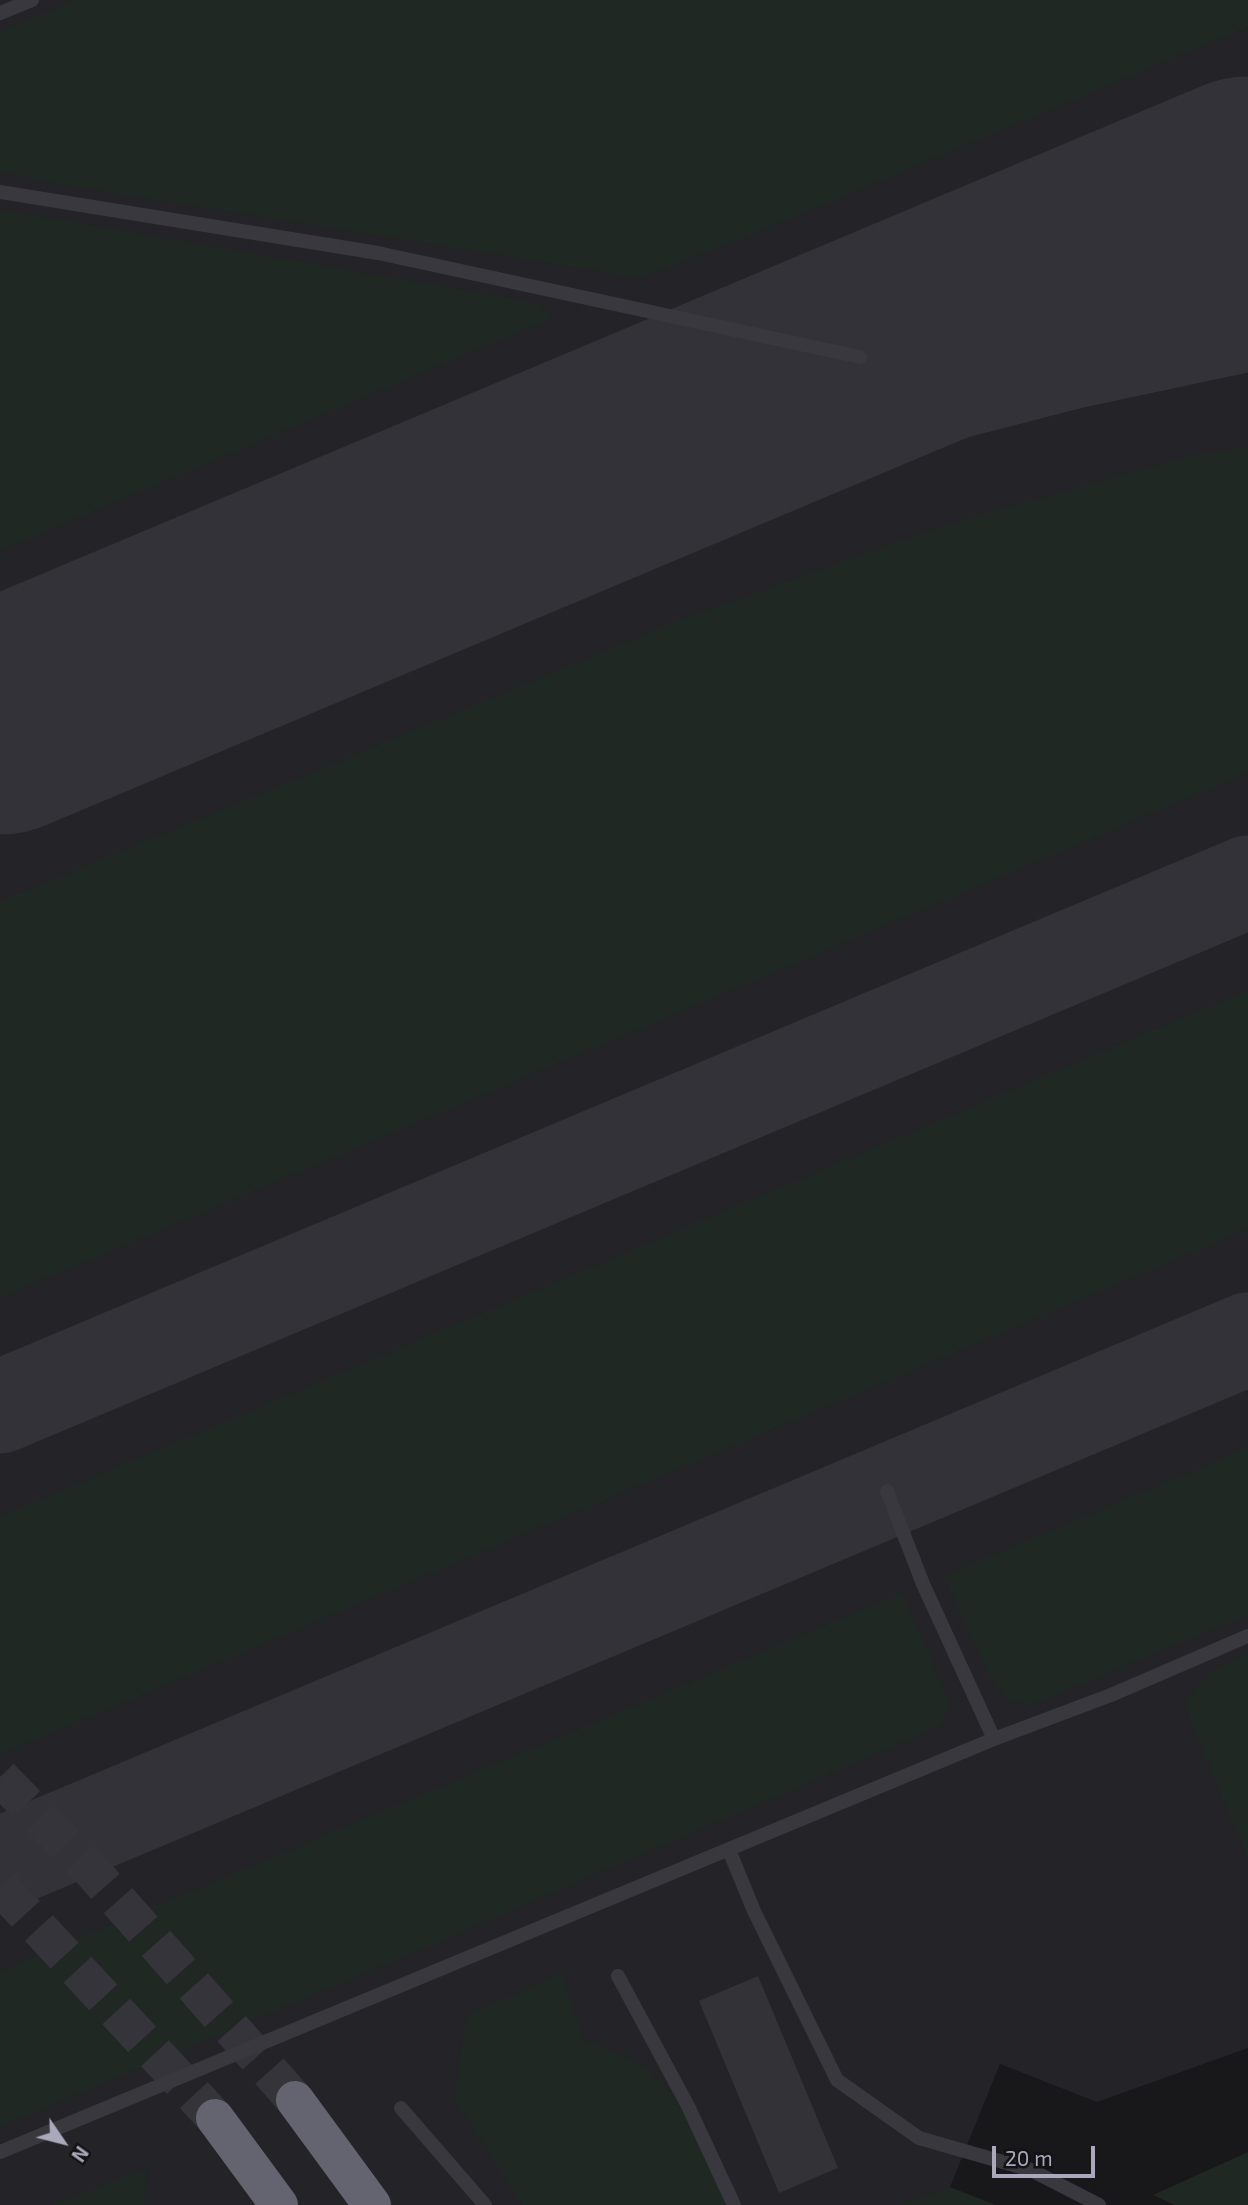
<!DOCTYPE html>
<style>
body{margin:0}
#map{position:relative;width:1248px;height:2205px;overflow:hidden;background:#18171a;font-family:"Exo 2",sans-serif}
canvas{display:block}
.north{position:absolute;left:28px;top:2107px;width:70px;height:70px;-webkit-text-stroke:5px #131215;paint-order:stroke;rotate:125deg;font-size:19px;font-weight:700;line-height:28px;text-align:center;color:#a9a9bb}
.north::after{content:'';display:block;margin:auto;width:24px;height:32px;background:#a9a9bb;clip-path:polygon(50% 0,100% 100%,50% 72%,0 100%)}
.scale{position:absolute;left:992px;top:2146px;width:103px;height:32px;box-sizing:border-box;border:4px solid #a9a9bb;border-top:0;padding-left:9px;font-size:21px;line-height:24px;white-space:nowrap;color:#a9a9bb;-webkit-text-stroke:5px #131215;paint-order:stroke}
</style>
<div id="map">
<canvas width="1248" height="2205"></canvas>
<div class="north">N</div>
<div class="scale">20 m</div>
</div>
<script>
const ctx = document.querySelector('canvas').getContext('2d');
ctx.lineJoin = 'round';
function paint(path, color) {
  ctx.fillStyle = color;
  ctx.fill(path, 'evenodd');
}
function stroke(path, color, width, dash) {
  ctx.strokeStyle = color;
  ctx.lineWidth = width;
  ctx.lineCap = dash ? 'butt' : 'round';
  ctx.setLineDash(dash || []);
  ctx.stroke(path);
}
const built = new Path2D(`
 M0,0H1248V2048L1097,2102L1000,2064L950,2187L923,2205H0Z`);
const green = new Path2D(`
 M74,0H1248V27L776,225L642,278L69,186L0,172V31Z
 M0,209L539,303L550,319L0,551Z
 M1248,446V773L0,1298V901L687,617L941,526L1185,457Z
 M1248,990V1229L0,1755V1516Z
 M1248,1447V1615L1031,1705L1010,1701L994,1686L943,1576Z
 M902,1593L950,1703L941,1726L437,1943L0,2127V1971Z
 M1248,1653V1861L1184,1704C1204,1675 1215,1667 1248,1653Z
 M561,1973L583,2039C602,2048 626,2054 643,2066C681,2091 710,2164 727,2205H522L454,2098L466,2016Z
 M1248,2152V2205H1174L1153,2195Z
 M147,2168L144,2205H51Z
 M950,2187L996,2205H901Z`);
const taxiway = new Path2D(`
 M554,485L841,422L1074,362L1248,325
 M0,1407L1248,882
 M0,1864L1248,1339`);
const runway = new Path2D(`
 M0,718L1248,193`);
const building = new Path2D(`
 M758,1976L838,2168L779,2193L699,2001Z`);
const highwayTunnel = new Path2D(`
 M0,1777L90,1869L295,2100
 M0,1886L215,2118`);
const lane = new Path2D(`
 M0,13L32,0
 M0,192L378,253L860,357
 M887,1491L923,1584L994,1739L1111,1695L1248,1636
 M729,1850L754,1911L837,2080L919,2138L1031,2170L1099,2205
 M618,1976L688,2106L734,2205
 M401,2108L485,2205
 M0,2152L994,1739`);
const highway = new Path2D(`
 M295,2100L372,2205
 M215,2118L279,2205`);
paint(built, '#242327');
paint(green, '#1f2823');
stroke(taxiway, '#323238', 93);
stroke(runway, '#323238', 233);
paint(building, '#333236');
stroke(highwayTunnel, '#35343a', 38, [38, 19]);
stroke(lane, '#39383f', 14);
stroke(highway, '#646471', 38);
</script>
